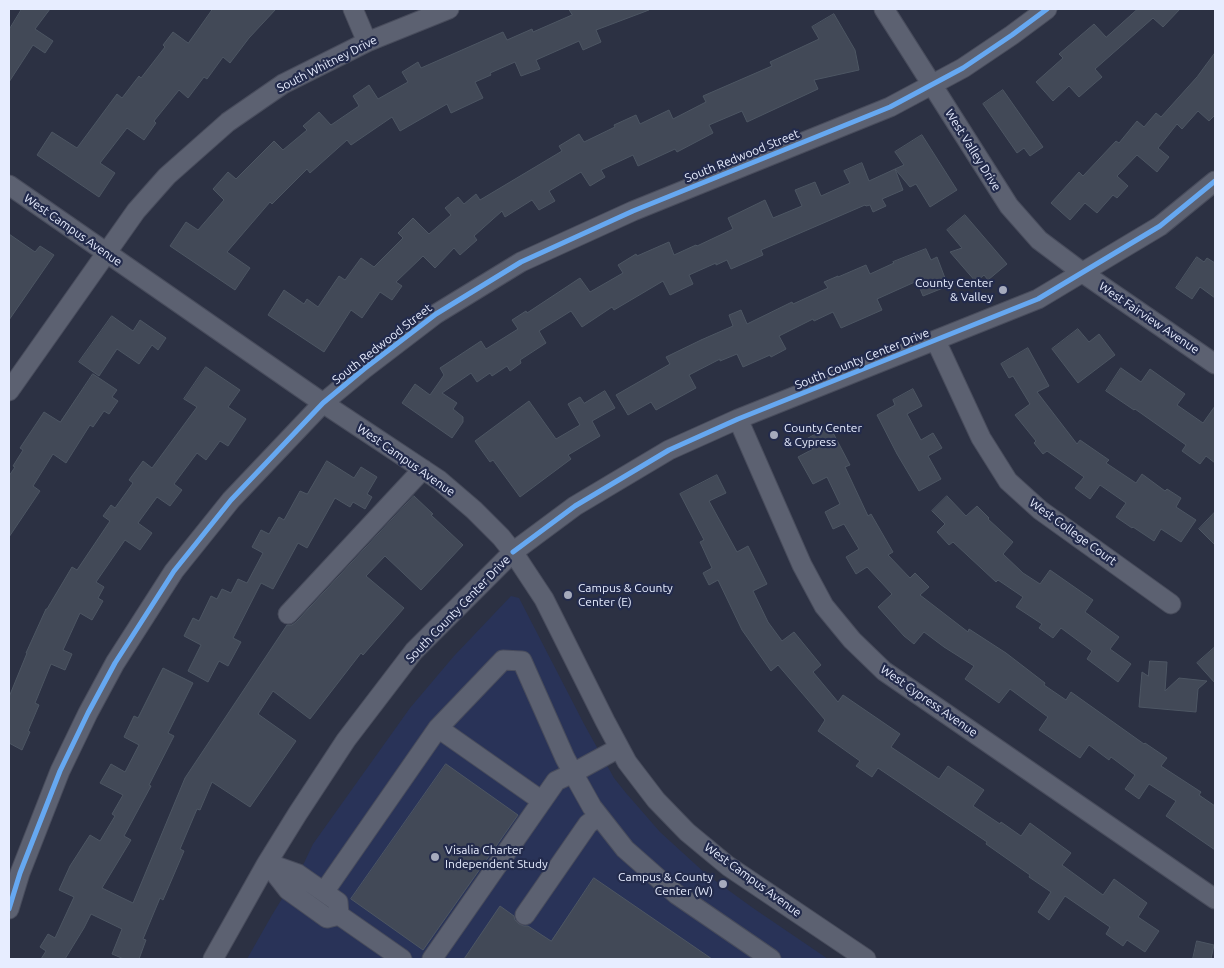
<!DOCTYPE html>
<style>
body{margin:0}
#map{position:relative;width:1224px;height:968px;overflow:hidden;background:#2c3143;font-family:Ubuntu,sans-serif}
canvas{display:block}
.frame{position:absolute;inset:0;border:10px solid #e7edff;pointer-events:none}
</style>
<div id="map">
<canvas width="1224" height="968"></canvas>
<div class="frame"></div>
</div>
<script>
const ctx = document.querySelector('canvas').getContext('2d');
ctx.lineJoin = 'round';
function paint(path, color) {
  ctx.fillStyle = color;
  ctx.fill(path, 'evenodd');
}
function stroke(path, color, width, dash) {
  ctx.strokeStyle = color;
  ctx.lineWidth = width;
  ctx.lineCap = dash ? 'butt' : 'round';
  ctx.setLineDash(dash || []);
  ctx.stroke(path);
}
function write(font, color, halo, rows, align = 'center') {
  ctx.font = font + ' Ubuntu,sans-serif';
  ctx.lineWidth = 4.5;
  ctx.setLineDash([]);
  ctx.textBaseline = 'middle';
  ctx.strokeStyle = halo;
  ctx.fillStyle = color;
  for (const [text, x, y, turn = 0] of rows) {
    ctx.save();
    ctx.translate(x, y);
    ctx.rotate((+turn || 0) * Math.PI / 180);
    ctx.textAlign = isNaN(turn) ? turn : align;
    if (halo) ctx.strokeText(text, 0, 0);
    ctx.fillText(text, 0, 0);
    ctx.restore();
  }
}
const built = new Path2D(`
 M511,596L519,598L584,724L614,778L626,793L660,832L706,874L753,908L828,959H247L272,915L304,863L313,844L410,708L454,656Z`);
const building = new Path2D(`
 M22,9H50L35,29L53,41L45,53L33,45L9,82V30Z
 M213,9H276L249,38L230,63L223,57L207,79L204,77L188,98L179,90L154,121L156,123L144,140L127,128L100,163L115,173L99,197L37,155L52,132L77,148L117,94L122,98L139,76L141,78L165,47L163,45L173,32L188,43Z
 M569,9H649V10L596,30L601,42L583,50L579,41L536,60L540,69L521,76L515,62L490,73L491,75L475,82L483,98L451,113L447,104L400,131L392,117L351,145L347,140L310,173L307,169L272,204L270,202L227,252L250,268L235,290L170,246L186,222L198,230L224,200L213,189L228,172L236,179L274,141L283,150L307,130L303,126L319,112L331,125L359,106L353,96L369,85L378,99L408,82L402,72L418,62L421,68L503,32L507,40L532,29L533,32L572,15Z
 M1138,9H1180L1163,27L1153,18L1095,69L1102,77L1079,97L1069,86L1053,101L1036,82L1063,58L1059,54L1094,24L1106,37Z
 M834,14L855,50L859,70L814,80L818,89L747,122L742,111L709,125L713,133L677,152L675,149L638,166L633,155L601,170L605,177L590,186L581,172L549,191L555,201L539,210L532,200L505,217L502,211L474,236L477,240L460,255L454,248L435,268L423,256L396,282L402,286L392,300L380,292L362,318L351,310L324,352L268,315L284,290L304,304L307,299L318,307L339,276L345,280L361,258L374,267L403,238L398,233L413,218L429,234L451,215L445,208L458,197L464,204L476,194L480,200L562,151L559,146L579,134L584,142L615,127L614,125L636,115L640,124L669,110L673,119L706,102L703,96L772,66L770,62L819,39L812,27Z
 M1215,53V115L1209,121L1198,111L1182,129L1177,124L1158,148L1169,157L1157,172L1137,155L1117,176L1128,186L1117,198L1113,195L1097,213L1085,203L1070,220L1051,203L1079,172L1083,176L1116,141L1119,143L1137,121L1144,127L1156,113L1161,117L1197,77Z
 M1003,90L1043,147L1030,156L1024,148L1017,153L983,104Z
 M922,135L957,190L930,207L916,184L910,187L895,169L904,165L895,152Z
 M862,163L869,181L895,169L903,190L882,199L886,206L873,212L870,205L866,206L865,205L761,250L763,255L731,269L727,260L716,265V263L689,275L693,284L670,295L663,281L614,310L612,307L582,327L571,311L539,331L546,343L520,360L521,363L510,371L507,366L492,376L490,373L477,382L471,373L442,393L457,403L453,409L463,417V422L452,438L402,403L415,384L430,395L444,375L440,368L481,341L486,349L518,329L512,320L526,311L527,313L580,278L590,292L623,273L618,265L636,254L637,256L669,242L674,255L696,245L697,246L733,229L728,218L765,200L773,218L802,206L795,190L815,182L821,196L850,183L844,171Z
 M965,215L1007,264L988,280L984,275L976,282L950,252L962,248L947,230Z
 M9,234L35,252L40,246L54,255L9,320Z
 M926,249L931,260L937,257L948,286L923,296L917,281L877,299L882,310L841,328L833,312L814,321L813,319L779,336L786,349L771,357L770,355L743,367L737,354L720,361V359L689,375L696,388L656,410L651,402L628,415L616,395L670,364L666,357L701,340L733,326L729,315L741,310L747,324L792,302L793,304L828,288L824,282L838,276V277L866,265L870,274L894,263L893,262Z
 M1197,257L1204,262L1207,258L1215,263V298L1200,287L1192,299L1176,288Z
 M112,316L133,331L140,320L166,338L158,350L152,345L139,364L117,349L99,376L79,362Z
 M1078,329L1089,342L1099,334L1115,355L1078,383L1052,349Z
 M1028,348L1049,386L1037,392L1077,444L1080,440L1109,460L1106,463L1136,483L1142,474L1165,491L1167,489L1181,498L1176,507L1196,520L1181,542L1161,529L1154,541L1133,527L1132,528L1116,517L1126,503L1100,485L1090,499L1075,488L1084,477L1047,451L1043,454L1034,443L1036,441L1015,415L1030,404L1013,376L1009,378L1001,364Z
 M206,367L240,390L228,407L246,419L228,446L220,441L206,460L197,453L174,484L182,490L170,506L157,497L138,523L152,533L140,550L125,540L96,582L104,587L98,598L103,601L92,620L80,613L63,650L72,654L65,670L51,664L35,703L39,705L28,731L30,732L22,750L9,743V697L27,653H26L46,609H47L72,567L77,570L110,521L103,516L111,505L115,508L133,483L129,480L143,461L152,468L197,407L184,399Z
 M1121,368L1141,382L1150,369L1185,394L1177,405L1203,423L1215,406V463L1206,456L1200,464L1182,451L1186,445L1135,409L1134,410L1106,391Z
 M93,374L117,390L112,397L118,401L109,414L104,411L93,427L90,425L66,463L53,454L33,486L40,491L9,537V476L15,467L13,466L23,450L20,448L44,412L60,422Z
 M913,389L922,406L907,414L921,440L933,433L942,448L928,456L941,479L919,491L897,454L877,415L895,405L893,400Z
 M605,391L615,408L592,421L600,436L568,455L571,459L520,497L493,460L490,462L475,441L529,401L556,439L580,425L568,404L580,397L584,403Z
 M830,427L850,465L845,467L868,516L871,514L893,552L888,555L910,578L915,573L929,587L920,595L968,632L969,629L1006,653L1045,683L1044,685L1066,700L1071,692L1144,744L1145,743L1167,758L1161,766L1201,792L1199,795L1215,806V850L1166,816L1176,801L1149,784L1139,799L1125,789L1135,775L1111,757L1109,760L1089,745L1080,758L1039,730L1048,717L1010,689L999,703L965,679L974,666L944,647L924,632L914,644L904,636L878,607L892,594L867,567L856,574L846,557L859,549L844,524L833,529L825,512L840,504L827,477L813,484L798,457L813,449L807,439Z
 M327,461L354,478L361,467L377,477L367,494L372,497L365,509L353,502L350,507L335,498L307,548L298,543L273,589L261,583L233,638L241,642L228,666L219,661L208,682L188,671L201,645L184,636L193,618L199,621L211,596L217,599L222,589L231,593L238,579L247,583L263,553L252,547L261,530L269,534L279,517L284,520L300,491L307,494Z
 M717,475L726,493L709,501L737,552L748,546L767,584L753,591L768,622L782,641L794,632L821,665L813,672L838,702L843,695L900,734L891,747L939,779L948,766L984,790L973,806L1000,824L1001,822L1021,836L1030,823L1071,853L1062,865L1103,895L1114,879L1147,903L1138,917L1159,931L1145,952L1127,940L1123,946L1106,934L1110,927L1065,896L1049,920L1038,912L1051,892L1029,877L1030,875L986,844L987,842L878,768L872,777L856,766L860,761L818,731L825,720L778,665L771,671L742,630L718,580L709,585L703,573L712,568L700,542L704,540L680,494Z
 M414,496L433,514L431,515L463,545L421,590L385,556L366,576L404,608L363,655L361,653L310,719L273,691L258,714L296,741L250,807L212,782L200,810L197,809L180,849L184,851L163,900L160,898L143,939L146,940L139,959H124L112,954L122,929L91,914L84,928L65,959H41L46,951L40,947L48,934L55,938L74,897L59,890L70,866L90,835L100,841L115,816L112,814L123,795L100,783L111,764L125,772L139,745L124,737L134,716L138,718L163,668L193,683L168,733L174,736L149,785L151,786L124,836L131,840L102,888L133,903L185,778L287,625H292L296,622Z
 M947,496L966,516L977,506L989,518L988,519L1013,542L1003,554L1023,573L1040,584L1050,570L1093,600L1085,612L1119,637L1110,649L1131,664L1118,682L1087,659L1092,651L1061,628L1053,638L1039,628L1042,624L1016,607L1023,597L998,580L996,582L953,542L949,545L937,532L945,524L932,511Z
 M1215,512V545L1199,529Z
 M1215,647V683L1197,663Z
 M1150,661L1167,662L1165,691L1179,678L1207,681L1198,689L1196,712L1139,707L1142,672L1148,676Z
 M446,764L518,815L423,950L351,899Z
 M594,878L712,959H464L500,906L514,916L515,920L519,924L524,926H528L551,941Z
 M1197,941L1214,945L1211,959H1193Z`);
const minor = new Path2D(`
 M353,9L367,42
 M884,9L1009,206L1039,240L1083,273L1215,364
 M9,185L323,403L439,480L474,510L501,537L513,552L544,599L605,721L627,762L656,800L687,832L728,866L866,959
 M936,341L981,438L1008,481L1040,510L1171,604
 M9,391L136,211L167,176L228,122L283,84L367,42L449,9
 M738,419L802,565L824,606L852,640L884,671L1215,899
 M288,614L423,469
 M438,728L542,801
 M619,748L573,773L592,807L625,849L676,894L771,959
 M267,863L288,890L327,918L339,915L402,959
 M267,863L298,874L338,902L339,915
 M324,892L438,728L503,660L522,661L565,758L573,773L556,781L432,959
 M9,909L20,873L60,771L88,713L115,663L174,571L231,500L323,403L364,369L436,314L521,262L633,211L890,107L963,68L1012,35L1047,9
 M525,915L588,824L599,816
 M213,959L267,863L298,813L346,740L414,651L513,552L575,506L669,450L738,419L1038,299L1160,226L1215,181`);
const cycleway = new Path2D(`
 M513,552L575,506L669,450L738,419L1038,299L1160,226L1215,181
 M9,909L20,873L60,771L88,713L115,663L174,571L231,500L323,403L364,369L436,314L521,262L633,211L890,107L963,68L1012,35L1047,9`);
const markers = [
 [1003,290,5,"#a6abbd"],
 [774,435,5,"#a6abbd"],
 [568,595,5,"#a6abbd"],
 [435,857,5,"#a6abbd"],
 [723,884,5,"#a6abbd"]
];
const streetNames = [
 ["South Whitney Drive",327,64,-27],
 ["West Valley Drive",973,150,58],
 ["South Redwood Street",742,156,-22],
 ["West Campus Avenue",73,230,35],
 ["West Fairview Avenue",1149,318,34],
 ["South Redwood Street",382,344,-38],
 ["South County Center Drive",862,359,-22],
 ["West Campus Avenue",406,460,35],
 ["West College Court",1073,532,36],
 ["South County Center Drive",458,609,-46],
 ["West Cypress Avenue",929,701,35],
 ["West Campus Avenue",753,880,36]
];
const poiNames = [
 ["County Center",993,283,"right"],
 ["& Valley",993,297,"right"],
 ["County Center",784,428],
 ["& Cypress",784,442],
 ["Campus & County",578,588],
 ["Center (E)",578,602],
 ["Visalia Charter",445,850],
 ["Independent Study",445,864],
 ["Campus & County",713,877,"right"],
 ["Center (W)",713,891,"right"]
];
paint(built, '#293358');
paint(building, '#424957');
stroke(building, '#4d5663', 1);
stroke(minor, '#484c5c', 21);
stroke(minor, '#5c6171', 19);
stroke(cycleway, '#66a8f1', 5);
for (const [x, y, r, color] of markers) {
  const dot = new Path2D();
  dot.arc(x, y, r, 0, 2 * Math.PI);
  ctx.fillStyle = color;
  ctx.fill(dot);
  stroke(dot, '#232b4c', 2);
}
write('12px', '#e7edff', '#232b4c', streetNames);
write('12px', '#e7edff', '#232b4c', poiNames, 'left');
</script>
